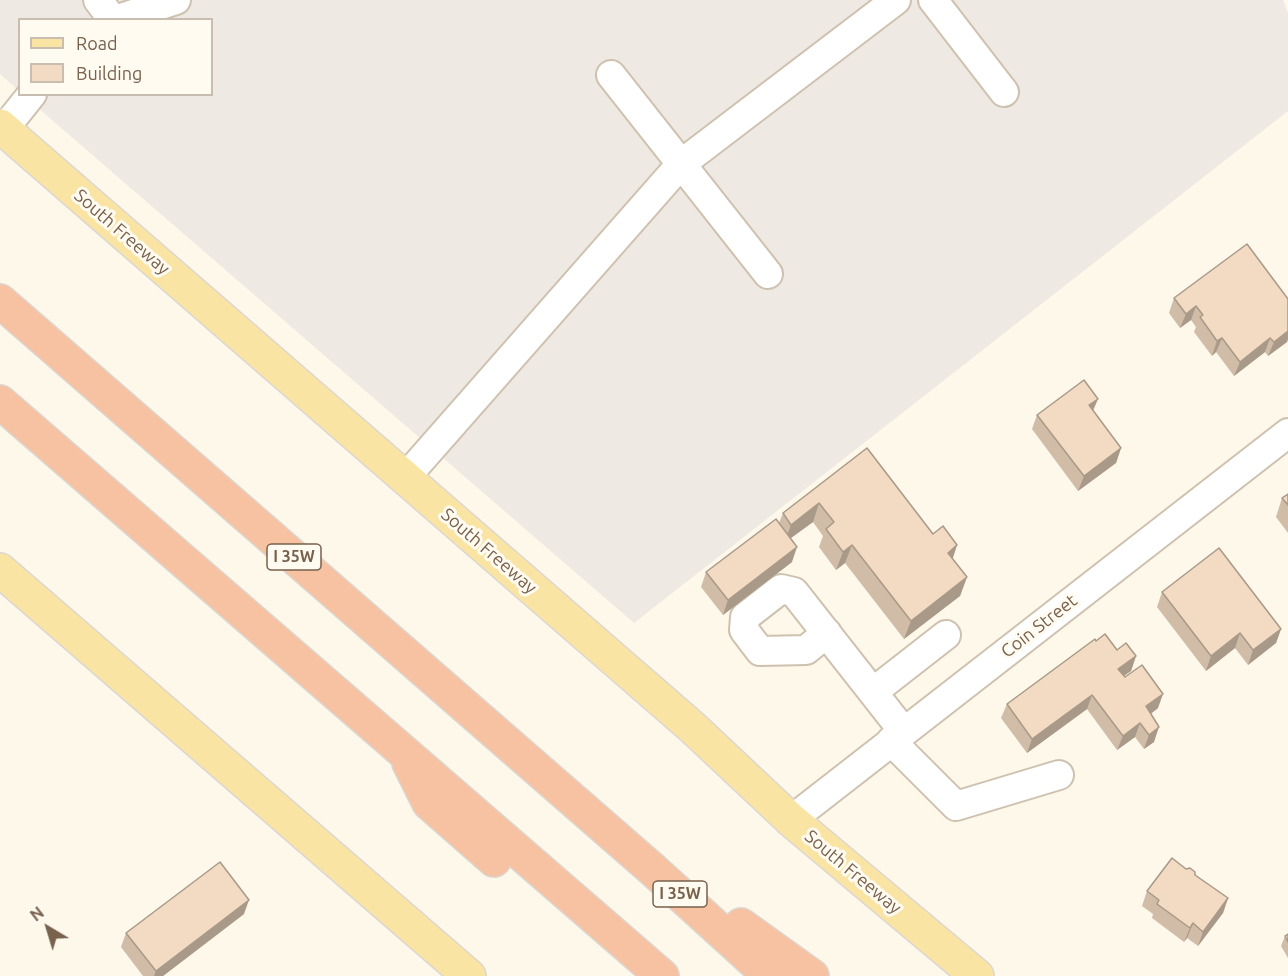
<!DOCTYPE html>
<style>
body{margin:0}
#map{position:relative;width:1288px;height:976px;overflow:hidden;background:#fdf8ea;font-family:Ubuntu,sans-serif}
canvas{display:block}
.legend{position:absolute;left:18px;top:18px;width:195px;height:78px;box-sizing:border-box;background:#fffbf1;border:2px solid #c9bdaf;margin:0;padding:8px 10px;list-style:none;font-size:18px;color:#78614d}
.legend li{display:flex;align-items:center;gap:12px;height:30px}
.legend b{width:30px;border:2px solid #c9bdaf}
.north{position:absolute;left:18px;top:898px;width:60px;height:60px;-webkit-text-stroke:4px #fffbf1;paint-order:stroke;rotate:322deg;font-size:16px;font-weight:700;line-height:24px;text-align:center;color:#78614d}
.north::after{content:'';display:block;margin:auto;width:21px;height:27px;background:#78614d;clip-path:polygon(50% 0,100% 100%,50% 72%,0 100%)}
</style>
<div id="map">
<canvas width="1288" height="976"></canvas>
<ul class="legend">
<li><b style="height:8px;background:#fae4a4"></b>Road</li>
<li><b style="height:16px;background:#f2dbc2"></b>Building</li>
</ul>
<div class="north">N</div>
</div>
<script>
const ctx = document.querySelector('canvas').getContext('2d');
ctx.lineJoin = 'round';
function paint(path, color) {
  ctx.fillStyle = color;
  ctx.fill(path, 'evenodd');
}
function stroke(path, color, width, dash) {
  ctx.strokeStyle = color;
  ctx.lineWidth = width;
  ctx.lineCap = dash ? 'butt' : 'round';
  ctx.setLineDash(dash || []);
  ctx.stroke(path);
}
function write(font, color, halo, rows, align = 'center') {
  ctx.font = font + ' Ubuntu,sans-serif';
  ctx.lineWidth = 6;
  ctx.setLineDash([]);
  ctx.textBaseline = 'middle';
  ctx.strokeStyle = halo;
  ctx.fillStyle = color;
  for (const [text, x, y, turn = 0] of rows) {
    ctx.save();
    ctx.translate(x, y);
    ctx.rotate((+turn || 0) * Math.PI / 180);
    ctx.textAlign = isNaN(turn) ? turn : align;
    if (halo) ctx.strokeText(text, 0, 0);
    ctx.fillText(text, 0, 0);
    ctx.restore();
  }
}
const industrial = new Path2D(`
 M0,0H1283L1288,13V111L634,623L23,95L212,94V20H20L19,91L0,74Z`);
const minor = new Path2D(`
 M98,0L113,20
 M933,0L1004,92
 M115,20L176,0
 M611,75L768,274
 M4,129L32,94
 M405,478L681,164L896,0
 M827,633L806,650L760,651L744,630L745,617L781,589L794,592L904,732
 M873,692L946,635
 M891,741L956,806L1059,775
 M791,820L1288,433`);
const major = new Path2D(`
 M0,126L692,727L791,820L977,976
 M0,570L469,976`);
const highway = new Path2D(`
 M0,301L652,869L770,976
 M0,402L662,976
 M409,763L429,803L494,860
 M741,925L812,976`);
const wall = new Path2D(`
 M1174,298L1288,299V339L1287,342L1268,356L1265,352L1234,376L1216,352L1212,356L1194,332L1196,327L1191,320L1180,328L1169,313Z
 M1093,411L1121,448L1116,463L1078,491L1032,429L1037,415Z
 M867,448L933,534L957,545L952,559L967,577L960,596L904,639L845,563L836,570L819,547L823,536L813,522L791,538L792,562L723,615L701,587L706,572L779,523L783,513Z
 M1288,494V533L1276,517L1282,498Z
 M1162,592L1281,629L1276,643L1248,665L1235,648L1206,671L1157,607Z
 M1096,641L1117,650L1136,656L1131,671L1124,676L1158,708L1151,714L1154,742L1144,749L1135,737L1117,750L1087,709L1027,753L1001,718L1007,704Z
 M1195,875L1228,898L1223,913L1198,946L1187,938L1184,942L1152,918L1153,914L1142,906L1147,891Z
 M244,914L163,976H143L121,947L126,933Z
 M1288,934V958L1281,946L1285,936Z`);
const shadedWall = new Path2D(`
 M1196,306L1191,320L1180,328L1186,314Z
 M1288,327V339L1287,342L1268,356L1274,342Z
 M1222,338L1216,352L1212,356L1217,341Z
 M1270,338L1265,352L1234,376L1240,362Z
 M1098,399L1092,413L1089,405Z
 M1121,448L1116,463L1078,491L1084,476Z
 M819,503L813,522L784,543L791,525Z
 M852,545L845,563L836,570L843,552Z
 M957,545L951,564L948,553Z
 M797,547L792,562L723,615L728,600Z
 M967,577L960,596L904,639L911,621Z
 M1281,629L1276,643L1248,665L1253,650Z
 M1240,633L1235,648L1206,671L1211,656Z
 M1136,656L1131,671L1113,683L1118,669Z
 M1163,694L1158,708L1141,721L1146,706Z
 M1092,695L1087,709L1027,753L1032,739Z
 M1140,723L1135,737L1117,750L1123,736Z
 M1159,727L1154,742L1144,749L1149,735Z
 M1228,898L1223,913L1198,946L1203,932Z
 M249,900L244,914L163,976H154L156,971Z
 M1193,923L1187,938L1184,942L1190,928Z`);
const building = new Path2D(`
 M1247,244L1288,299V331L1274,342L1270,338L1240,362L1222,338L1217,341L1200,317L1203,315L1196,306L1186,314L1174,298Z
 M1084,380L1098,399L1089,405L1121,448L1084,476L1037,415Z
 M867,448L933,534L943,526L957,545L948,553L967,577L911,621L852,545L843,552L826,529L834,522L819,503L791,525L783,513Z
 M1288,494V505L1282,498Z
 M776,519L797,547L728,600L706,572Z
 M1219,548L1281,629L1253,650L1240,633L1211,656L1162,592Z
 M1105,634L1117,650L1126,643L1136,656L1118,669L1125,677L1142,665L1163,694L1146,706L1159,727L1149,735L1140,723L1123,736L1092,695L1032,739L1007,704L1095,639L1096,641Z
 M1172,858L1186,869L1190,868L1195,872V875L1228,898L1203,932L1193,923L1190,928L1157,904L1159,900L1147,891Z
 M220,862L249,900L156,971L126,933Z
 M1288,934V942L1285,936Z`);
const shields = [
 [294,557,54],
 [680,894,54]
];
const shieldNames = [
 ["I 35W",294,557],
 ["I 35W",680,894]
];
const streetNames = [
 ["South Freeway",122,232,41],
 ["South Freeway",489,551,41],
 ["Coin Street",1039,626,-38],
 ["South Freeway",853,872,40]
];
paint(industrial, '#eeeae3');
stroke(minor, '#cfc1af', 32);
stroke(major, '#dcd6d1', 36);
stroke(highway, '#dcd6d1', 36);
stroke(minor, '#fff', 28);
stroke(major, '#fae4a4', 33);
stroke(highway, '#f6c2a2', 33);
paint(wall, '#d0bca7');
paint(shadedWall, '#a99988');
paint(building, '#f2dbc2');
stroke(building, '#a99988', 1.5);
for (const [x, y, w] of shields) {
  const box = new Path2D();
  box.roundRect(x - w / 2, y - 13, w, 26, 4.5);
  ctx.fillStyle = '#fffbf1';
  ctx.fill(box);
  stroke(box, '#78614d', 1.5);
}
write('bold 16px', '#78614d', null, shieldNames);
write('18px', '#78614d', '#fffbf1', streetNames);
</script>
